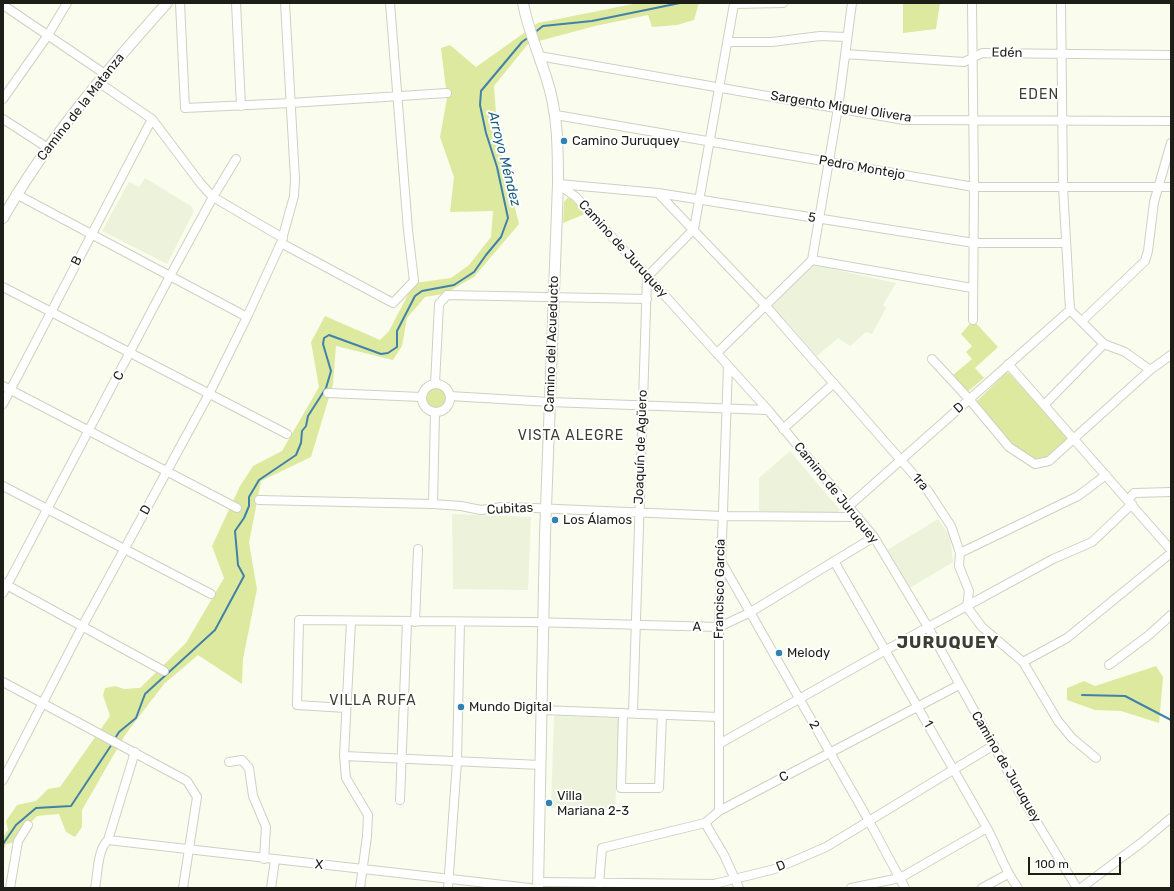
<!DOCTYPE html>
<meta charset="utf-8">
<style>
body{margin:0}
#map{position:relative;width:1174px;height:891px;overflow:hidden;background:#fafded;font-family:Rubik,sans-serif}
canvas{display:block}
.frame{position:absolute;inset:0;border:4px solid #1d1e18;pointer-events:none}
.scale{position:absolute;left:1028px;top:857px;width:93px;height:18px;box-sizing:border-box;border:2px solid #1d1e18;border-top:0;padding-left:5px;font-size:12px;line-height:14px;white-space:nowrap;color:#1d1e18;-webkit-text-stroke:3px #fff;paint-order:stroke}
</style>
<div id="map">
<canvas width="1174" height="891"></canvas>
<div class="frame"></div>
<div class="scale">100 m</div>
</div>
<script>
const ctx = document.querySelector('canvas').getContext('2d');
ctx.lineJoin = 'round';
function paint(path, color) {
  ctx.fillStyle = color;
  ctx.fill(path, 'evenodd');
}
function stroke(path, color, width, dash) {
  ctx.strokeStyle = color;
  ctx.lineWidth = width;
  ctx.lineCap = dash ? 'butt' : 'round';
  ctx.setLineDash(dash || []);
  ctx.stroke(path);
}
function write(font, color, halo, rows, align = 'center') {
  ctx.font = font + ' Rubik,sans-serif';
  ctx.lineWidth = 4;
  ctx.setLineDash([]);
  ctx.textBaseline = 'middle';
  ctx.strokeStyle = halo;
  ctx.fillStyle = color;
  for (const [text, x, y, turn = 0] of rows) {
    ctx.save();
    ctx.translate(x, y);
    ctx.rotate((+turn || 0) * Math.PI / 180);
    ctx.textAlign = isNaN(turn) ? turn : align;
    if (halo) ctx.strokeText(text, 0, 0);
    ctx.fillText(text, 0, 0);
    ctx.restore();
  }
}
const built = new Path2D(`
 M145,178L191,206L194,211L167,264L102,231L129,182L139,187Z
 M814,265L896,283L883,305L886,308L872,334L866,332L850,346L838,338L817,356L772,306Z
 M790,451L840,510L835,514L759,511V478Z
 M452,514L531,517L528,590L453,589Z
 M938,519L950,536L953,562L910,588L887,550Z
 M554,716L620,718L615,809L551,808Z`);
const green = new Path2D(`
 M638,3H699L694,20L677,25L652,27L648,15L595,26L528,44L494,86L498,140L519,224L474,277L444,294L425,297L407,318L402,346L393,360L336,346L333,384L311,457L261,481L249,543L257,589L243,659L242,684L198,655L164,684L125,735L82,810V827L75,837L66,832L59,814L37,816L28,825L17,842L6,844L3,851V837L8,830L6,821L17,805L36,801L48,789L60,787L110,716L103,695L105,688L115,686L124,689L140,688L186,643L224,578L212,546L240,486L253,466L282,451L319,387L311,342L325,316L380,340L389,331L414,283L451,278L469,265L491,237L493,211L450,212L454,177L440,137L447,98L441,48L450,45L476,67L538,23Z
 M903,3H940L936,29L903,33Z
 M567,198L572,199L585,214L563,223L564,202Z
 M973,320L998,347L975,368L984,378L967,392L953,375L972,359L966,352L972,346L961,334Z
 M1006,373H1009L1067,437V440L1045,460L1038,461L1011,445L977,401Z
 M424 398a11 11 0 1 1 22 0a11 11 0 1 1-22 0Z
 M1156,666L1163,677L1159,723L1121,711L1095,710L1067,700V688L1084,681L1095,686Z`);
const stream = new Path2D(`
 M534,33L543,26L592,21L680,3
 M1082,695L1125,696L1171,720
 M114,740L119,732L136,718L145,694L215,630L244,576L238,565L235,531L244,518L249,506V497L259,480L296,455L301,443L302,431L306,426L308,416L326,388L331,371L323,344L324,338L329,335L381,354L388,353L397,347V331L415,296L422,291L454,285L474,272L486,255L501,237L508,218L497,167L486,133L480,105L481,91L522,42L529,37
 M3,844L16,825L36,808L71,806L112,744`);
const minor = new Path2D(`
 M180,3L185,108L291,103L447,93
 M236,3L241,106
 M972,3L974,187L973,320
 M1061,3L1063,187L1070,310
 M3,5L105,74
 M728,42H772L820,36L847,37
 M845,54L964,62L982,53L1171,55
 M539,56L904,120L1171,121
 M98,82L152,119L201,184L213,197L283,238
 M3,99L48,35L67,3
 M556,115L974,187H1171
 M3,119L48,148
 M558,184L576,197L768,410L874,537L928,627L1027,806L1077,888
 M559,184L658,193L974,243H1066
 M658,193L765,305L928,491L951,526L960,553L959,566L969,591L967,607L982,627L1023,662L1058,721L1072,738L1096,758
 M16,194L247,317
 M281,243L393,303L414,281L408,230L390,3
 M812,260L838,108L852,3
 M812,260L972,288
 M3,287L287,434
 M1070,310L1104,344L1125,352L1150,370
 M1082,321L1145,261L1148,251L1154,202L1171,143
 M717,353L812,260
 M932,359L969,399L1009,447L1035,464L1049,461L1150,370L1171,355
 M1008,364L1171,550
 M422 398a14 14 0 1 1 28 0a14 14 0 1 1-28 0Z
 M435,384L439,304L447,295L647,299
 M3,386L237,508
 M328,393L421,397
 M450,396L550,402L768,410
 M3,404L152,119
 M1044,405L1104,344
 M783,429L834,383
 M3,486L211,594
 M259,500L433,504L461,506L481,510L502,507L534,508L722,516L858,517
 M1128,500L1134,493L1171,492
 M433,504L435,413
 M849,506L1070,310
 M960,553L1078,496L1106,475
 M834,561L987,828C998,848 1004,870 1018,888
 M722,563L869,821L905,888
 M3,583L164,671
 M3,593L170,276L213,197L236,159
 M351,621L344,756L346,778L368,815L367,836L360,888
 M415,622L418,549
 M1023,662L1067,638L1171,553
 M1109,665L1149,635L1171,615
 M3,682L187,781L197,797L183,888
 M346,708L297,705L299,620L531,622L719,627L749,613L874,537
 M542,710L719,717
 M623,713L621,788H659L662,715
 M633,713L647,277L694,229L734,4L783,3
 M719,744L886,650L1053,559L1092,542L1132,504
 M344,756L540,765
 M229,762L242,760L249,768L253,796L266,827L264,859
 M3,780L83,625L209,394L247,317L281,243L294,196L295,179L285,3
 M400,800L407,622
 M719,811V627L728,366
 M705,823L724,855L739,888
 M108,840L530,888
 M538,882L714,884L775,869L826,847L994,745
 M599,884L602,848L705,823L719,811L959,685
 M10,888L18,841L28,825
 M95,888C98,874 97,850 108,840L135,752
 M271,888L275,860
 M448,888L457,761L460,622
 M851,888L900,878L987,828
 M982,888L1008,874
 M1081,888L1141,843L1171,818`);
const major = new Path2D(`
 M523,3C528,30 539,54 547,80C558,114 558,148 558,184L545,535L538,888
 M3,218C48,139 107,70 167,3`);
const markers = [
 [564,141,4,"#2f82b2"],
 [555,520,4,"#2f82b2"],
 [779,653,4,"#2f82b2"],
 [461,707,4,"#2f82b2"],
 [549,803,4,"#2f82b2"]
];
const streetNames = [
 ["Edén",1007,53,1],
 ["Camino de la Matanza",81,107,-52],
 ["Sargento Miguel Olivera",841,107,9],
 ["Pedro Montejo",862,168,10],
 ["5",812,218,9],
 ["Camino de Juruquey",623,249,48],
 ["B",77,261,-63],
 ["Camino del Acueducto",552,344,-88],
 ["C",119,376,-62],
 ["D",959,408,-42],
 ["Joaquín de Agüero",641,447,-88],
 ["1ra",920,482,50],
 ["Camino de Juruquey",836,493,51],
 ["Cubitas",510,509,-3],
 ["D",146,510,-61],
 ["Francisco García",720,589,-89],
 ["A",697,627,1],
 ["1",928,724,60],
 ["2",814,725,60],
 ["Camino de Juruquey",1006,767,60],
 ["C",784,777,-28],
 ["X",319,865,6],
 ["D",781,866,-22]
];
const poiNames = [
 ["Camino Juruquey",572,141],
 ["Los Álamos",563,520],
 ["Melody",787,653],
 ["Mundo Digital",469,707],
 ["Villa",557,796],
 ["Mariana 2-3",557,811]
];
const neighbourhoodNames = [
 ["EDEN",1039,95],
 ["VISTA ALEGRE",571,436],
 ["VILLA RUFA",373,701]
];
const waterNames = [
 ["Arroyo Méndez",504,159,76]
];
const districtNames = [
 ["JURUQUEY",948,643]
];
paint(built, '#edf2db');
paint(green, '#dde99f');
stroke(stream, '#4182a8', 2);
stroke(minor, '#ced1c2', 10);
stroke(major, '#ced1c2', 12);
stroke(minor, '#fff', 8);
stroke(major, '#fff', 10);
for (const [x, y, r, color] of markers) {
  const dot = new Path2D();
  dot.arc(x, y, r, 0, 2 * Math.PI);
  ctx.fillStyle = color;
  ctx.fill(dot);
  stroke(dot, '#fff', 1.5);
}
write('13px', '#1d1e18', '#fff', streetNames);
write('13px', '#1d1e18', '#fff', poiNames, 'left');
ctx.letterSpacing = '1px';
write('14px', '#3c3e31', '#fff', neighbourhoodNames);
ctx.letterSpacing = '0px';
write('italic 14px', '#1a5d84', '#fff', waterNames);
ctx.letterSpacing = '1px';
write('bold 17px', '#3c3e31', '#fff', districtNames);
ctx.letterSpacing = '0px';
</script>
